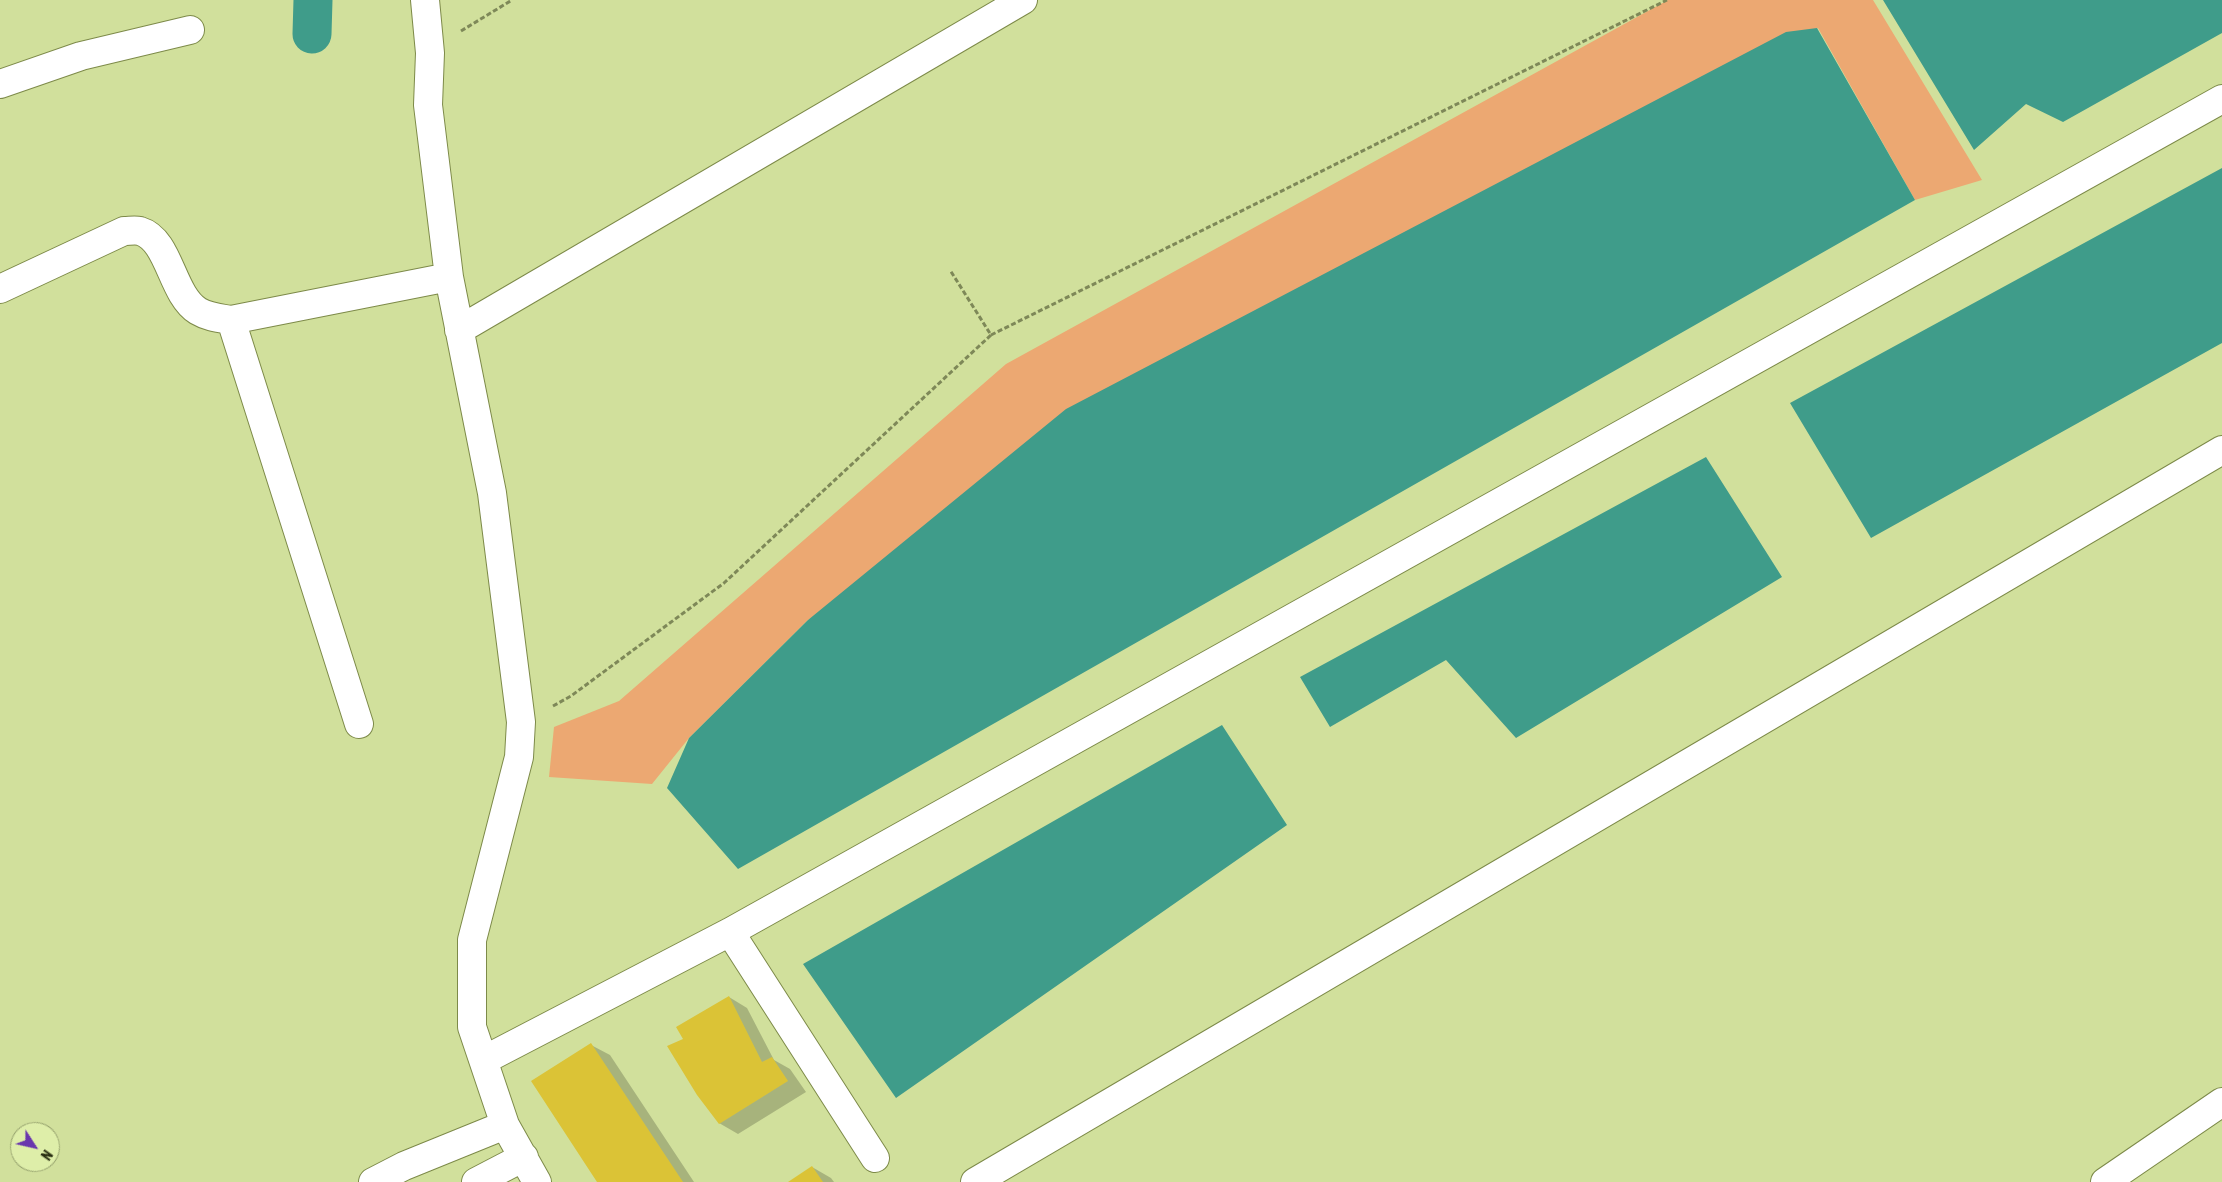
<!DOCTYPE html>
<style>
body{margin:0}
#map{position:relative;width:2222px;height:1182px;overflow:hidden;background:#d1e09c;font-family:"Asap Condensed",sans-serif}
canvas{display:block}
.north{position:absolute;left:10px;top:1122px;width:50px;height:50px;box-sizing:border-box;background:#deeea9;border:1px solid #95a16d;border-radius:50%;rotate:125deg;font-size:14px;font-weight:700;line-height:20px;text-align:center;color:#282d12}
.north::after{content:'';display:block;margin:auto;width:18px;height:22px;background:#6936ad;clip-path:polygon(50% 0,100% 100%,50% 72%,0 100%)}
</style>
<div id="map">
<canvas width="2222" height="1182"></canvas>
<div class="north">N</div>
</div>
<script>
const ctx = document.querySelector('canvas').getContext('2d');
ctx.lineJoin = 'round';
function paint(path, color) {
  ctx.fillStyle = color;
  ctx.fill(path, 'evenodd');
}
function stroke(path, color, width, dash) {
  ctx.strokeStyle = color;
  ctx.lineWidth = width;
  ctx.lineCap = dash ? 'butt' : 'round';
  ctx.setLineDash(dash || []);
  ctx.stroke(path);
}
const green = new Path2D(`
 M1668,0H1873L1982,180L1915,200L1818,28L808,620L689,738L652,784L549,777L554,727L619,701L1006,364Z`);
const water = new Path2D(`
 M1883,0H2222V33L2063,122L2026,104L1974,150Z
 M1817,28L1915,200L738,869L667,788L689,738L808,620L1066,409L1786,32Z
 M2222,168V343L1871,538L1790,403Z
 M1706,457L1782,577L1516,738L1446,660L1330,727L1300,677Z
 M1222,725L1287,825L896,1098L803,964Z`);
const shadow = new Path2D(`
 M729,997L747,1008L774,1060L790,1069L806,1092L738,1134L719,1123L685,1040Z
 M591,1045L610,1055L694,1182H599Z
 M812,1167L831,1178L834,1182H790Z`);
const canal = new Path2D(`
 M312,34L313,0`);
const building = new Path2D(`
 M729,996L762,1062L772,1057L788,1081L719,1124L697,1095L667,1046L683,1039L676,1027Z
 M591,1043L683,1182H597L531,1081Z
 M812,1166L823,1182H788Z`);
const path = new Path2D(`
 M461,31L512,0
 M991,335L1667,0
 M553,706L571,696L724,583L991,335L950,270`);
const street = new Path2D(`
 M425,0L430,53L428,105L449,277L492,493L521,722L519,757L472,940V1027L505,1125L537,1182
 M0,84L81,56L190,30
 M0,289L124,231C129,231 135,230 140,231C170,240 171,294 198,311C208,317 219,318 231,320L449,277
 M231,320L359,724
 M459,330L1023,0
 M730,932L875,1158
 M484,1060L730,932L2222,99
 M373,1182L404,1166L505,1125
 M476,1182L524,1157
 M975,1182L2222,450
 M2105,1182L2222,1102`);
paint(green, '#eca872');
paint(water, '#3f9c8a');
paint(shadow, '#0003');
stroke(canal, '#3f9c8a', 39);
paint(building, '#dbc336');
stroke(street, '#7d8a49', 30);
stroke(path, '#7e8858', 3, [5, 2.5]);
stroke(street, '#fff', 28);
</script>
